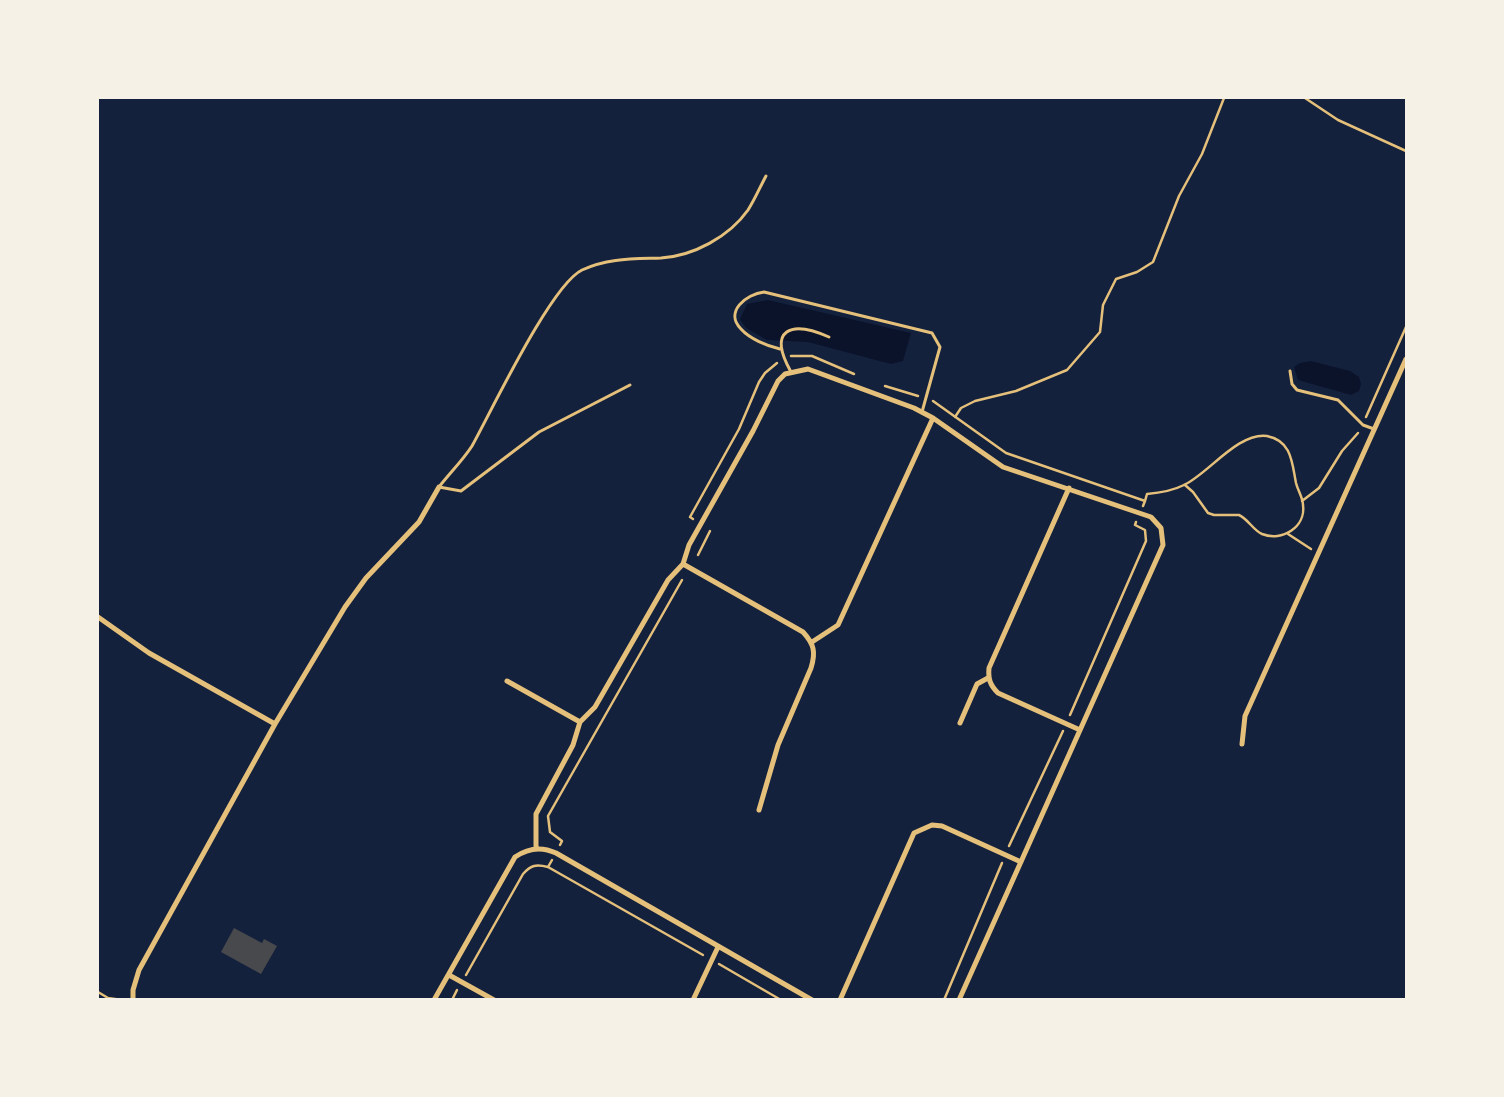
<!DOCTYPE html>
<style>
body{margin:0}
#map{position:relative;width:1504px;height:1097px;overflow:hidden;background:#14213d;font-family:Lora,serif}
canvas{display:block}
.frame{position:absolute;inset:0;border:99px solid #f6f1e7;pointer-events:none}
</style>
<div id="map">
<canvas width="1504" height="1097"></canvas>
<div class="frame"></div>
</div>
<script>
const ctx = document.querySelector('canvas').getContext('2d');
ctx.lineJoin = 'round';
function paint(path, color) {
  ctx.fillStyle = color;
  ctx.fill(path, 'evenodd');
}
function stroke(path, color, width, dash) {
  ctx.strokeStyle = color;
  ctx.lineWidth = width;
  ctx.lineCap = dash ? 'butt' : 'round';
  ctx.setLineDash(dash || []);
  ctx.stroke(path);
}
const water = new Path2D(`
 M768,300L911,333L903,361L891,364L808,342L767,340L746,328L740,319L747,304Z
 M1311,361L1350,371L1359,377L1361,384L1359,391L1351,395L1298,380L1294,367L1300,363Z`);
const building = new Path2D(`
 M234,928L262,943L264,939L277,946L261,974L221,952Z`);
const path = new Path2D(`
 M1305,98L1338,120L1406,151
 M791,356H812L854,374
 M885,386L918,396
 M933,401L1006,453L1145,501L1143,506
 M955,417L961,408L975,401L1016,391L1067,370L1100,332L1103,305L1116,279L1137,272L1153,262L1179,196L1202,154L1224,98
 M1366,417L1406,327
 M1145,501L1147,494C1159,493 1172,491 1184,485C1208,474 1238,432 1267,436C1292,441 1292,463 1296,483C1298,491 1303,498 1303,505C1306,527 1282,542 1262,534C1253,530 1248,519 1239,515H1214L1208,513L1193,492L1185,485
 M1302,501L1319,488L1342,451L1358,433
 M693,519L690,517L739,429L759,382L765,373L777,363
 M1288,534L1311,549
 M698,555L710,531
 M1070,715L1146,541L1145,530L1135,525L1136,522
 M560,845L562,841L550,832L548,816L682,580
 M1009,846L1063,731
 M548,867L703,955
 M719,964L781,1000
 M466,975L523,874C531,865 536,864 548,867L552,860
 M98,992L108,998L122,1000
 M452,1000L457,990
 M944,1000L1002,863`);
const service = new Path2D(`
 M780,349C767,346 750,339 741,329C724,312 746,294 764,292L932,333L940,347L922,412
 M1290,371L1292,384L1297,390L1338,400L1363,425L1374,429
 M791,372C767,329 791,320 829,337
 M630,385L539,432L461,491L439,487C449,474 463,460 472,446C492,410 551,285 582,270C608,258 633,259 661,258C693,256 729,237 748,210C755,199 760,187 766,176`);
const minor = new Path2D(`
 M1069,488L989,668C988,679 990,685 998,693L1080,730
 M683,564L803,632C814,644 816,652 811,668L778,745L759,810
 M98,617L149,653L275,724
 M812,642L838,625L933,418
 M507,681L580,722
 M960,723L977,684L988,678
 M1242,744L1245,716L1406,359
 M536,849V814L573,745L580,722L595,707L668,580L683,564L689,545L753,431L778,381L785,374L808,369L914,408L933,418L1003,467L1151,517L1161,528L1163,545L959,1000
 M449,975L494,1000
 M133,1000V990L139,970L275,724L345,607L366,578L419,522L439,487
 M434,1000L515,857C528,848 541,846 556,853L812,1000
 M693,1000L718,947
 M840,1000L914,833L932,825L942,826L1021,862`);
paint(water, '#0b132b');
paint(building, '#48494c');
stroke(path, '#e5c07b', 2.5);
stroke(service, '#e5c07b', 3);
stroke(minor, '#e5c07b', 5);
</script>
